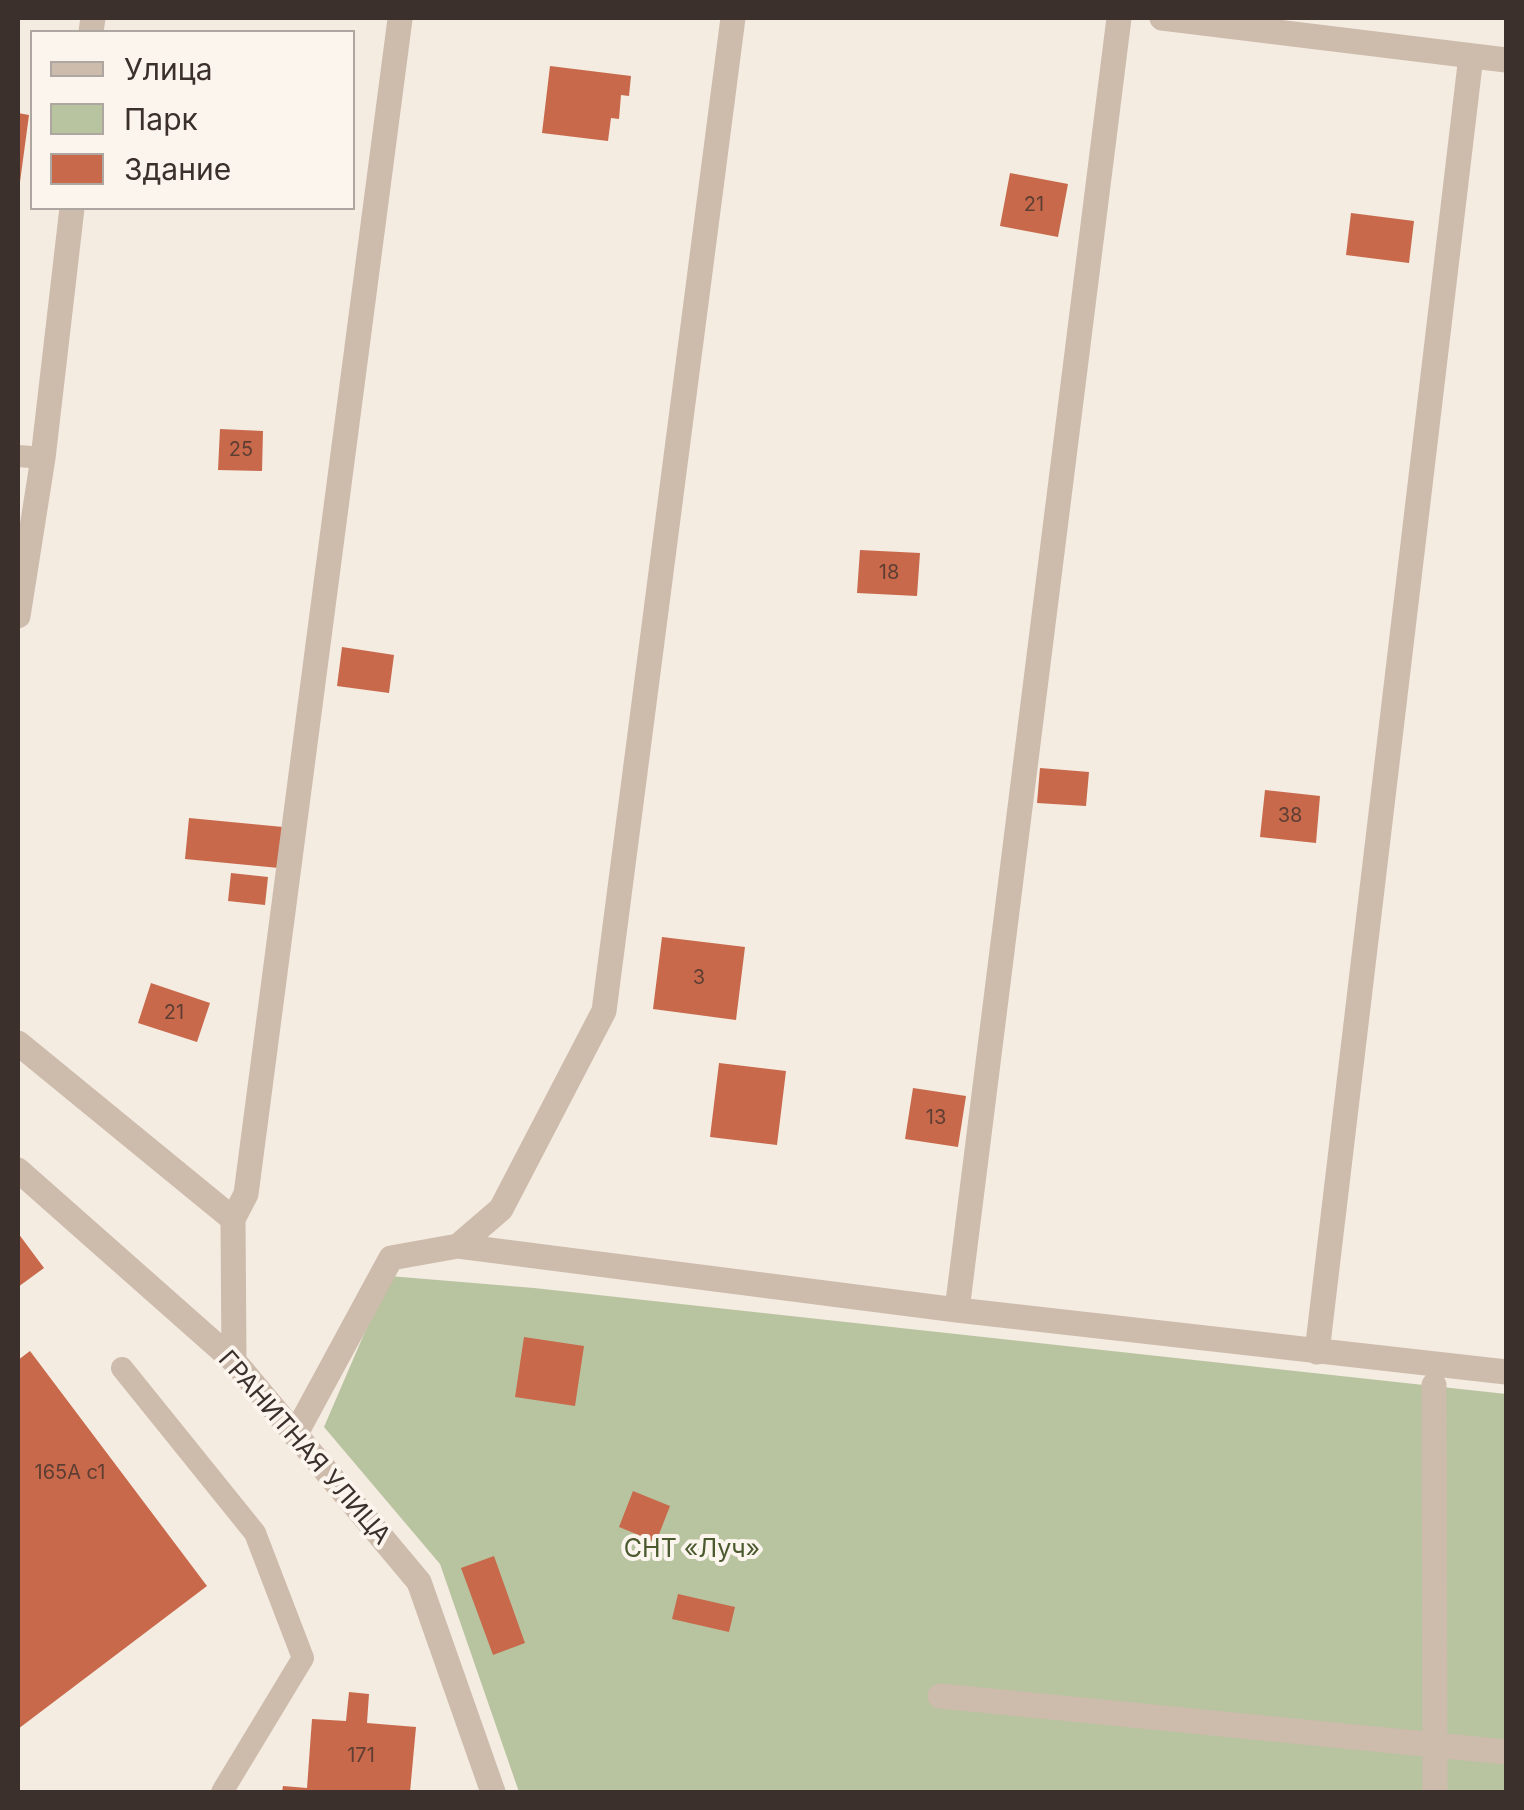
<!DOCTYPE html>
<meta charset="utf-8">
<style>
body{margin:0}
#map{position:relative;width:1524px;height:1810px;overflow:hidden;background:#f4ebe1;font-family:Inter,sans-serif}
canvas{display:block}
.frame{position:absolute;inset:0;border:20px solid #3b302b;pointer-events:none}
.legend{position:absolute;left:30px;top:30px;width:325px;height:180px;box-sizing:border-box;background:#fbf5ee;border:2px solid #aea6a0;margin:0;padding:12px 18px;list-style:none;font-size:30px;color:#3b302b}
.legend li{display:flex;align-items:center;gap:20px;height:50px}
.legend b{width:50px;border:2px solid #aea6a0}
</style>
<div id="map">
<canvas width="1524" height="1810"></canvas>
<div class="frame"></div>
<ul class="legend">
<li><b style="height:12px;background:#cdbbac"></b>Улица</li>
<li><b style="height:28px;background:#b8c4a0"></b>Парк</li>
<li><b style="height:28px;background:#c8694b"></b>Здание</li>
</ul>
</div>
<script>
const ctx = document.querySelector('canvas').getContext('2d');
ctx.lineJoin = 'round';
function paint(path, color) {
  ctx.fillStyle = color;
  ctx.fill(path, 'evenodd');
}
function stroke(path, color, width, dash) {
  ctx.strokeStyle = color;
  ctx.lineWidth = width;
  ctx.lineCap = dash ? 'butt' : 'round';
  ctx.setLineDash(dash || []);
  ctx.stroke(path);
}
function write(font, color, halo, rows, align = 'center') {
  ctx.font = font + ' Inter,sans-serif';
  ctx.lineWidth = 8;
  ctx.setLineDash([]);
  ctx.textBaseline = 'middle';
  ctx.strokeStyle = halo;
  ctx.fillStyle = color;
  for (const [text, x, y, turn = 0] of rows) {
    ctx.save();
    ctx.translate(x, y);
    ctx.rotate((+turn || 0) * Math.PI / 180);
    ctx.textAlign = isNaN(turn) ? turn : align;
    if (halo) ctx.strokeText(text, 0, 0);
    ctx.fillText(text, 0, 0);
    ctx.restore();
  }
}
const green = new Path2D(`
 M389,1276L534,1288L1506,1394V1792H519L440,1564L324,1427Z`);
const building = new Path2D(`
 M550,66L631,76L629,96L621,95L619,119L611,118L608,141L542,133Z
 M18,113L29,115L20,182L18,181Z
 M1010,173L1068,184L1058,237L1000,226Z
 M1351,213L1414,221L1409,263L1346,255Z
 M220,429L263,431L262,471L218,470Z
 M860,550L920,553L917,596L857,593Z
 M342,647L394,655L389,693L337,686Z
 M1040,768L1089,772L1086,806L1037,803Z
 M1265,790L1320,796L1316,843L1260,837Z
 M189,818L283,827L279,868L185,859Z
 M231,873L268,877L265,905L228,901Z
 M662,937L745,947L736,1020L653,1009Z
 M151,983L210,1003L197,1042L138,1023Z
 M719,1063L786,1071L777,1145L710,1137Z
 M913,1088L966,1096L958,1147L905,1139Z
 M18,1233L44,1268L18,1287Z
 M524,1337L584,1346L575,1406L515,1397Z
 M30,1351L207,1586L18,1729V1360Z
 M633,1491L670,1506L656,1542L619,1527Z
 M494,1556L525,1643L493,1655L461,1568Z
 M678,1594L735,1607L729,1632L672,1619Z
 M349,1692L369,1694L367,1723L416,1727L410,1792H282L283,1786L307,1788L312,1719L346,1721Z`);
const service = new Path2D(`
 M18,456L43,458
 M122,1368L255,1533L303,1658L222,1792`);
const minor = new Path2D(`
 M1162,18L1506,60
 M91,32L93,18
 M18,616L43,458L72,208
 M18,1043L233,1219L234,1361
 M18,1170L234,1361L419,1582L493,1792
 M233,1219L246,1194L400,19
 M458,1246L501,1209L604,1011L733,18
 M957,1310L1119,18
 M1317,1352L1471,56
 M1434,1385L1435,1792
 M295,1435L391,1258L458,1246L957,1310L1506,1372
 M940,1696L1506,1752`);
const numberNames = [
 ["21",1034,205],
 ["25",241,450],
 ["18",889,573],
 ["38",1290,816],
 ["3",699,978],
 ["21",174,1013],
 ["13",936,1118],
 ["165А с1",70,1473],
 ["171",361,1756]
];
const streetNames = [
 ["ГРАНИТНАЯ УЛИЦА",304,1448,49]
];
const parkNames = [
 ["СНТ «Луч»",692,1549]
];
paint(green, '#b8c4a0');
paint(building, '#c8694b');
stroke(service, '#cdbbac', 22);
stroke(minor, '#cdbbac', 25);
write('20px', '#5e3e33', null, numberNames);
write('25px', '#3b302b', '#fbf5ee', streetNames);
write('25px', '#4a5a2e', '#fbf5ee', parkNames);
</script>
